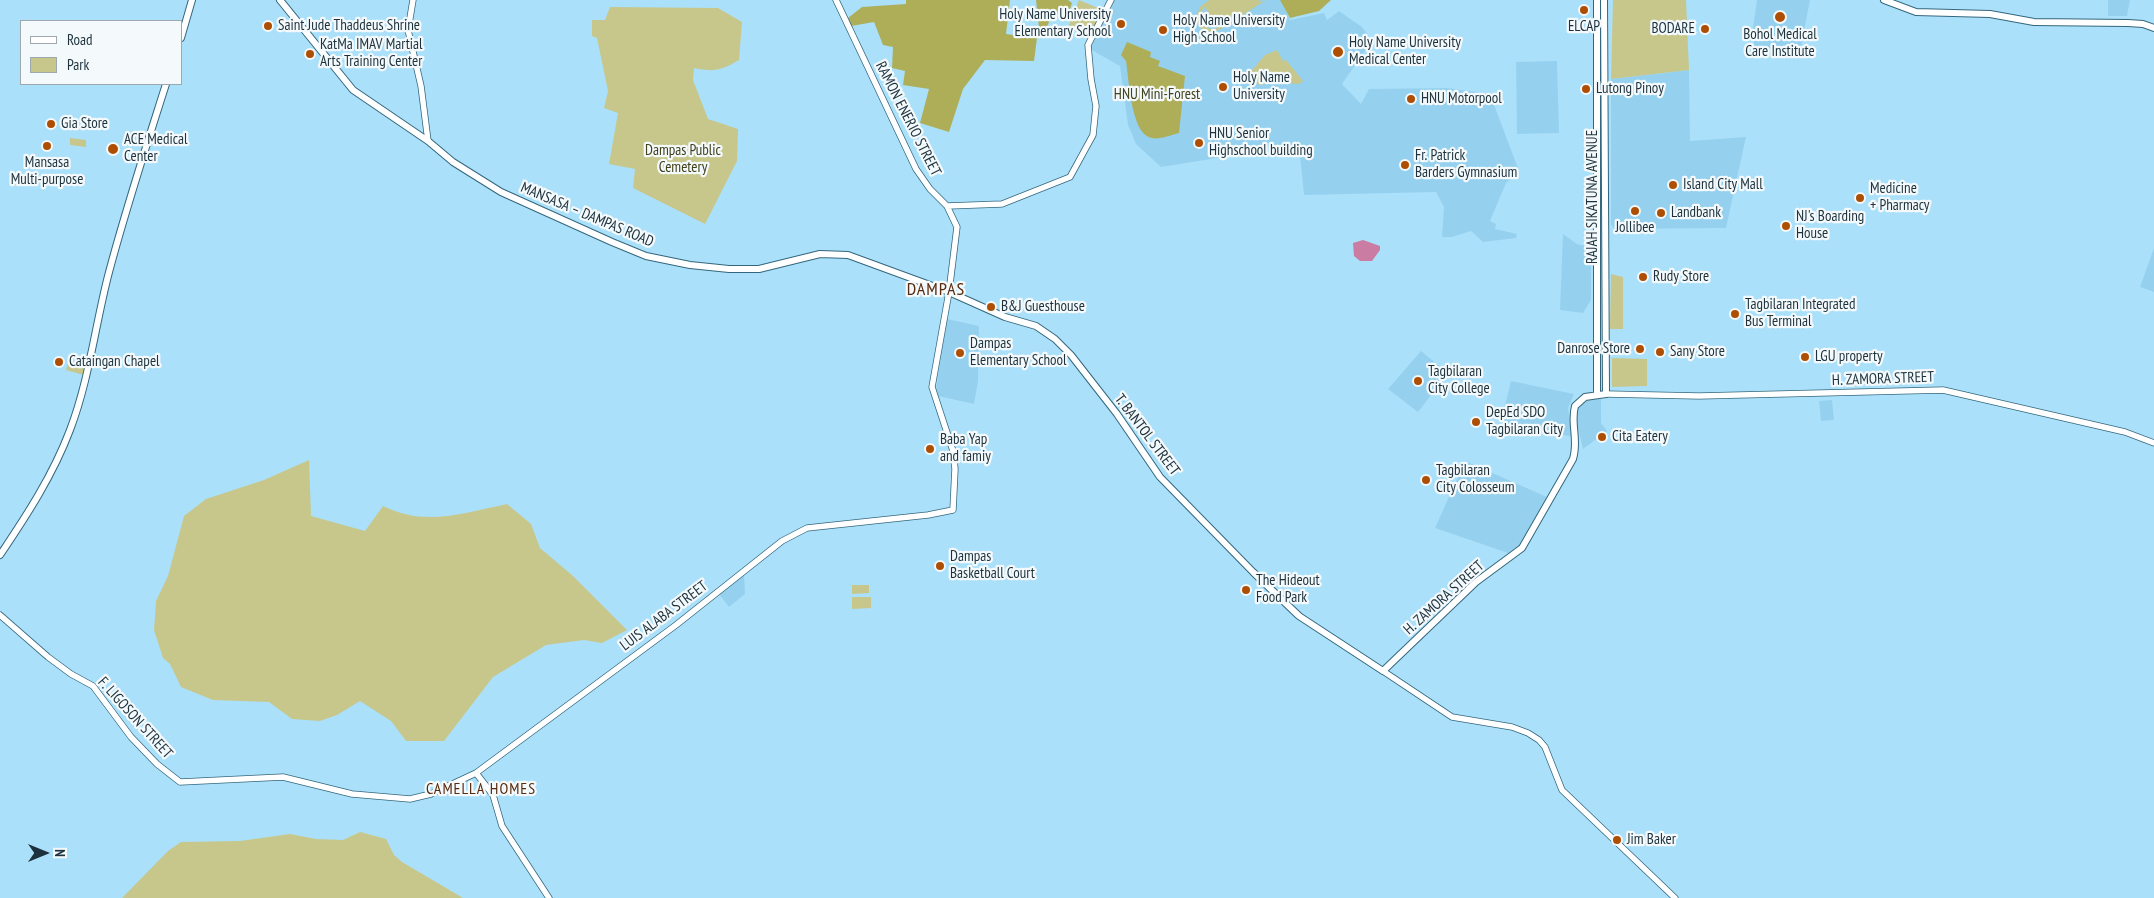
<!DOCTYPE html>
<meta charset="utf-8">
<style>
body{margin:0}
#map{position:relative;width:2154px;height:898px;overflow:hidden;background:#abe0fa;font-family:"PT Sans Narrow",sans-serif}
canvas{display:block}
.legend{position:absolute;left:20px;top:20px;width:162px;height:65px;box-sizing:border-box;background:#f4f9fc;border:1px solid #9ea9af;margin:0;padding:6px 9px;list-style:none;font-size:15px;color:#1d323c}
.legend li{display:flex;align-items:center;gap:10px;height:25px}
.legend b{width:25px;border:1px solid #9ea9af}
.north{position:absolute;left:20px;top:828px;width:50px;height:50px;-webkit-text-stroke:4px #f4f9fc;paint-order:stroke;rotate:90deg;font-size:14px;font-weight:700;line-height:20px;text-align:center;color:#1d323c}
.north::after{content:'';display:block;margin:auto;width:18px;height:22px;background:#1d323c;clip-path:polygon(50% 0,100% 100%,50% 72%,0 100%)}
</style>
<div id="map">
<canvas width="2154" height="898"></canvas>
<ul class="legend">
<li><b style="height:6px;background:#fff"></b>Road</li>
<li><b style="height:14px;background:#c7c78b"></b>Park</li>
</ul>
<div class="north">N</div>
</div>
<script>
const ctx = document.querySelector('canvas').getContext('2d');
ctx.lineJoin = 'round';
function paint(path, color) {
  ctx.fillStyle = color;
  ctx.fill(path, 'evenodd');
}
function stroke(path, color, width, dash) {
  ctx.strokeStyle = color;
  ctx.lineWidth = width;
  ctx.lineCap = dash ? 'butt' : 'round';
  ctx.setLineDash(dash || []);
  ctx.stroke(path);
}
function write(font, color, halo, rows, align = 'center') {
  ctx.font = font + ' "PT Sans Narrow",sans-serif';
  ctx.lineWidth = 4.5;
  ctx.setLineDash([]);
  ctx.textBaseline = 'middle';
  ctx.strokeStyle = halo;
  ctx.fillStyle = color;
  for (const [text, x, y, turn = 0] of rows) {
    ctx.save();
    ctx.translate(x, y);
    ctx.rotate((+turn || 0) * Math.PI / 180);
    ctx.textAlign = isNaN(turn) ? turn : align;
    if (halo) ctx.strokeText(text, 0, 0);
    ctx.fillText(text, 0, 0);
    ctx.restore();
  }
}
const built = new Path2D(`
 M1114,0H1282L1290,20L1324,13L1327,20L1339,11L1362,27L1372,41L1342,84L1361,104L1369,89L1447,88L1490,94L1519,171L1506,183L1490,221L1496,224L1495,229L1517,234L1516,238L1483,242L1471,231L1452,237H1442L1444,207L1436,192L1304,195L1300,155L1294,149L1235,145L1230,156L1161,167L1136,144L1128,125L1120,66L1090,49Z
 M1757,0H1810L1799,57L1754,46L1753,28Z
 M2108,0H2130L2127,16H2108Z
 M1557,61L1559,133L1517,134L1516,62Z
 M1689,70L1690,141L1746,137L1726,228L1614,229L1611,224V79Z
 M1563,234L1577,244L1591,247V300L1583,313L1560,310Z
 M2154,248V292L2140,287Z
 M947,319L979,326L978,381L974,404L938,396L936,389Z
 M1421,351L1448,373L1418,412L1388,389Z
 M1511,381L1574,394L1568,408L1573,437L1501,422Z
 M1601,398V423L1607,431L1583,449L1576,419L1578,408L1584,401Z
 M1832,400L1834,420L1821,421L1819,401Z
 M1465,461L1547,497L1520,545L1508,553L1435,528Z
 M744,575L745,594L729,607L719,594Z`);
const green = new Path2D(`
 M1079,0L1103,10L1089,35L1069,25Z
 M1209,0H1259L1260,2L1266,0L1219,30L1210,32L1201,29L1196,18L1200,7ZM1204,7H1205L1218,28L1210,29L1202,25L1200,15Z
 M1613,0H1686L1689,70L1611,79Z
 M610,7L718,8L742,22L739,60C720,71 714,72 694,68L693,80L708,119L738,129L737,161L705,224L633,188L635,169L609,164L618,113L604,108L608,91L597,38L592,36V20H605Z
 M1277,50L1283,61L1286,60L1303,81L1299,84L1276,82L1259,85L1248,75L1265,55Z
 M70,138L86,140V147L70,145Z
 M1611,274L1623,277V329H1610Z
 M1612,358L1647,359V386L1612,387Z
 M69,360L86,365L84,375L66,370Z
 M309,460L311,516L365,531L383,506C425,527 464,513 507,504L531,524L540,548L573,576L627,630L602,643L584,640L546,645L493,677L444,741H406L391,721L360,701L337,715L320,721L292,719L269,702L213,700L181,687L170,664L163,658L154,630L156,601L168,576L184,516L206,499L264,480Z
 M852,585H869V593L852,594Z
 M852,597H871V608L852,609Z
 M360,832L386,839L394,855L402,862L463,898H122L168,851L181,842L240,841L290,834L316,839L343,840Z`);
const forest = new Path2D(`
 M906,0H1010L1006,34L1037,38L1034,61L985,60L963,89L949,132L920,123L929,89L903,85L905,71L892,68L893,47L883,45L874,22L851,26L848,18L862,7L906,4Z
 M1036,0H1068L1072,3L1068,15L1061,13L1050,19L1046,30L1039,28Z
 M1280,0H1331L1319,11L1290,18Z
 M1127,42L1151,52L1150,57L1160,61L1158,66L1185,76L1179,133C1171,135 1159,140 1152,138C1131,135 1129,79 1126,61L1121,55Z`);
const water = new Path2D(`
 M1363,240L1380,246V250L1372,261H1360L1354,256L1353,243Z`);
const tertiary = new Path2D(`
 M413,0L408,30L421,86L428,141
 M947,206L1002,204L1070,177L1093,135L1096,106L1091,79L1088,45L1111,0
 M1606,394L1699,396L1943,390L2125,432L2154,443
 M0,615L48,657L71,674L93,686L131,737L157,764L180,782L283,777L352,794L410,799L431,794L476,773L676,625L782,541L807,528L928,515L953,510L955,469L953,451L932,387L949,292L957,227L947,206L930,189L916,169L836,0
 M1383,671L1452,717L1512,727L1528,733L1539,740L1545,747L1562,790L1675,898
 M476,773L493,795L502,826L549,898`);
const secondary = new Path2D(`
 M280,0L353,90L428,141L453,162L501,192L612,242L646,256L690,265L729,269H759L820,254L848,255L949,292L1005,317L1036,326L1055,339L1071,355L1117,414L1160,477L1253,572L1299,616L1383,671L1476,582L1522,548L1573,459C1579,439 1570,424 1575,406L1585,397L1606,394L1604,0
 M1597,0V394
 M1884,0L1916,12L1990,14L2034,22L2128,23L2143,24L2154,28
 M181,38L192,0
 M0,555C27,515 53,475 70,430C89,380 95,327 108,276C125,211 146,147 166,84`);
const markers = [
 [1584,10,5,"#ad4e02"],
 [1780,17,6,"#ad4e02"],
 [1121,24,5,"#ad4e02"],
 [268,26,5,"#ad4e02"],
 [1705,29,5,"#ad4e02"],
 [1163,30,5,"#ad4e02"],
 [1338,52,6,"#ad4e02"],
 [310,54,5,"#ad4e02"],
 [1223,87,5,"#ad4e02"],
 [1586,89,5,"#ad4e02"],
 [1411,99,5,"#ad4e02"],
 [51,124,5,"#ad4e02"],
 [1199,143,5,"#ad4e02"],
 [47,146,5,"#ad4e02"],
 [113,149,6,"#ad4e02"],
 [1405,165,5,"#ad4e02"],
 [1673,185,5,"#ad4e02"],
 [1860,198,5,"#ad4e02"],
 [1635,211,5,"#ad4e02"],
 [1661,213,5,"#ad4e02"],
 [1786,226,5,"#ad4e02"],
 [1643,277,5,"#ad4e02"],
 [991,307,5,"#ad4e02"],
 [1735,314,5,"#ad4e02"],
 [1640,349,5,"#ad4e02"],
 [1660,352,5,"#ad4e02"],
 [960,353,5,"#ad4e02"],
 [1805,357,5,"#ad4e02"],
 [59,362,5,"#ad4e02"],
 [1418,381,5,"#ad4e02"],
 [1476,422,5,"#ad4e02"],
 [1602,437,5,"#ad4e02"],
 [930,449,5,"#ad4e02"],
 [1426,480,5,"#ad4e02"],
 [940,566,5,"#ad4e02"],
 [1246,590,5,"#ad4e02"],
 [1617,840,5,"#ad4e02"]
];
const poiNames = [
 ["Holy Name University",1111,15,"right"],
 ["Elementary School",1111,32,"right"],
 ["Holy Name University",1173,21],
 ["High School",1173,38],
 ["Saint Jude Thaddeus Shrine",278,26],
 ["ELCAP",1584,27,"center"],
 ["BODARE",1695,29,"right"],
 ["Bohol Medical",1780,35,"center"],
 ["Care Institute",1780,52,"center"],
 ["Holy Name University",1349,43],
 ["Medical Center",1349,60],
 ["KatMa IMAV Martial",320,45],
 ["Arts Training Center",320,62],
 ["Holy Name",1233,78],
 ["University",1233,95],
 ["Lutong Pinoy",1596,89],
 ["HNU Motorpool",1421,99],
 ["Gia Store",61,124],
 ["HNU Senior",1209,134],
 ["Highschool building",1209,151],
 ["ACE Medical",124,140],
 ["Center",124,157],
 ["Fr. Patrick",1415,156],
 ["Barders Gymnasium",1415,173],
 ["Mansasa",47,163,"center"],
 ["Multi-purpose",47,180,"center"],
 ["Island City Mall",1683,185],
 ["Medicine",1870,189],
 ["+ Pharmacy",1870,206],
 ["Landbank",1671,213],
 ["NJ's Boarding",1796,217],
 ["House",1796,234],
 ["Jollibee",1635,228,"center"],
 ["Rudy Store",1653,277],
 ["Tagbilaran Integrated",1745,305],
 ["Bus Terminal",1745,322],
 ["B&J Guesthouse",1001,307],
 ["Dampas",970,344],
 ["Elementary School",970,361],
 ["Danrose Store",1630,349,"right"],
 ["Sany Store",1670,352],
 ["LGU property",1815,357],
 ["Cataingan Chapel",69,362],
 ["Tagbilaran",1428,372],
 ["City College",1428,389],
 ["DepEd SDO",1486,413],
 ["Tagbilaran City",1486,430],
 ["Cita Eatery",1612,437],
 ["Baba Yap",940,440],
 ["and famiy",940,457],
 ["Tagbilaran",1436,471],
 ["City Colosseum",1436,488],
 ["Dampas",950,557],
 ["Basketball Court",950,574],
 ["The Hideout",1256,581],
 ["Food Park",1256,598],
 ["Jim Baker",1627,840]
];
const parkNames = [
 ["HNU Mini-Forest",1157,95],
 ["Dampas Public",683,151],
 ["Cemetery",683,168]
];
const streetNames = [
 ["RAMON ENERIO STREET",908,119,63],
 ["RAJAH SIKATUNA AVENUE",1593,197,-90],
 ["MANSASA – DAMPAS ROAD",587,215,23],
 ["H. ZAMORA STREET",1883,379,-2],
 ["T. BANTOL STREET",1147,435,53],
 ["H. ZAMORA STREET",1444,598,-42],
 ["LUIS ALABA STREET",664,616,-37],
 ["F. LIGOSON STREET",135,718,48]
];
const neighbourhoodNames = [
 ["CAMELLA HOMES",481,789]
];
const quarterNames = [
 ["DAMPAS",936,290]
];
paint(built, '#95d1ee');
paint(green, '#c7c78b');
paint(forest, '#aeae58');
paint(water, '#ca7ca3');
stroke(tertiary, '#34677d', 7);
stroke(secondary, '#34677d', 8);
stroke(tertiary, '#fff', 5.5);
stroke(secondary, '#fff', 6);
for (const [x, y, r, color] of markers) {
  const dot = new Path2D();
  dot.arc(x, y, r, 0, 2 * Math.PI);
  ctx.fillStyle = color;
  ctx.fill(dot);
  stroke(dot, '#f4f9fc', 2);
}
write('15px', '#1d323c', '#f4f9fc', poiNames, 'left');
write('15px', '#42421d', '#f4f9fc', parkNames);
write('15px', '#1d323c', '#f4f9fc', streetNames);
ctx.letterSpacing = '1px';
write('16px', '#592a0d', '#f4f9fc', neighbourhoodNames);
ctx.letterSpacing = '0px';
ctx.letterSpacing = '1px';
write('18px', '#592a0d', '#f4f9fc', quarterNames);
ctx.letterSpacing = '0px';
</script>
